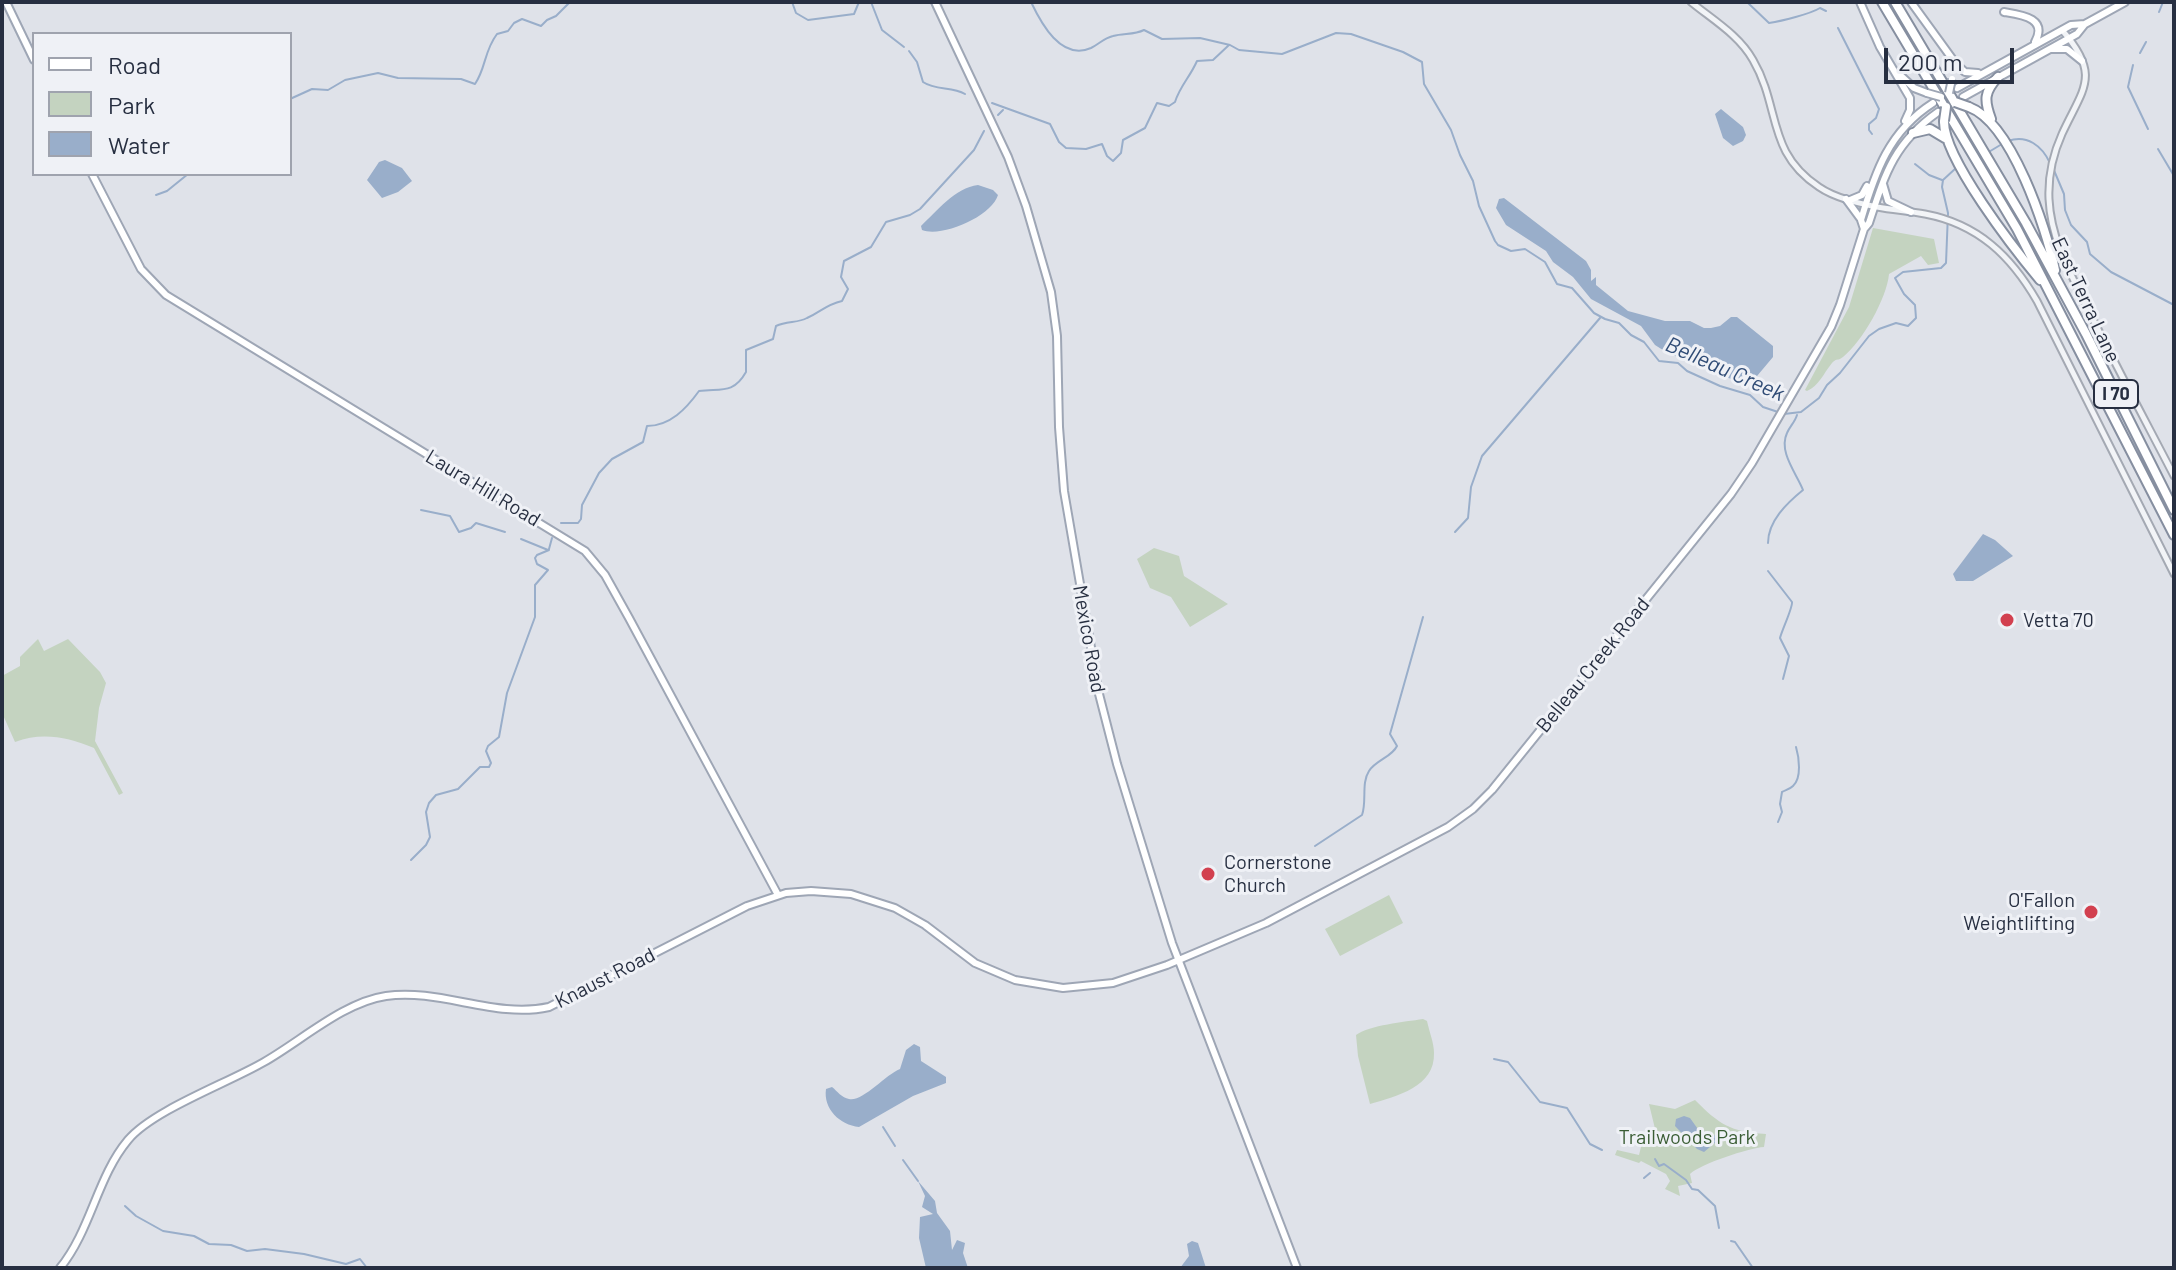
<!DOCTYPE html>
<style>
body{margin:0}
#map{position:relative;width:2176px;height:1270px;overflow:hidden;background:#dfe2e9;font-family:Barlow,sans-serif}
canvas{display:block}
.frame{position:absolute;inset:0;border:4px solid #272f41;pointer-events:none}
.legend{position:absolute;left:32px;top:32px;width:260px;height:144px;box-sizing:border-box;background:#eff1f6;border:2px solid #9fa3ae;margin:0;padding:10px 14px;list-style:none;font-size:24px;color:#272f41}
.legend li{display:flex;align-items:center;gap:16px;height:40px}
.legend b{width:40px;border:2px solid #9fa3ae}
.scale{position:absolute;left:1884px;top:48px;width:130px;height:36px;box-sizing:border-box;border:4px solid #272f41;border-top:0;padding-left:10px;font-size:24px;line-height:28px;white-space:nowrap;color:#272f41;-webkit-text-stroke:6px #eff1f6;paint-order:stroke}
</style>
<div id="map">
<canvas width="2176" height="1270"></canvas>
<div class="frame"></div>
<ul class="legend">
<li><b style="height:10px;background:#fff"></b>Road</li>
<li><b style="height:22px;background:#c4d3c0"></b>Park</li>
<li><b style="height:22px;background:#99aeca"></b>Water</li>
</ul>
<div class="scale">200 m</div>
</div>
<script>
const ctx = document.querySelector('canvas').getContext('2d');
ctx.lineJoin = 'round';
function paint(path, color) {
  ctx.fillStyle = color;
  ctx.fill(path, 'evenodd');
}
function stroke(path, color, width, dash) {
  ctx.strokeStyle = color;
  ctx.lineWidth = width;
  ctx.lineCap = dash ? 'butt' : 'round';
  ctx.setLineDash(dash || []);
  ctx.stroke(path);
}
function write(font, color, halo, rows, align = 'center') {
  ctx.font = font + ' Barlow,sans-serif';
  ctx.lineWidth = 6;
  ctx.setLineDash([]);
  ctx.textBaseline = 'middle';
  ctx.strokeStyle = halo;
  ctx.fillStyle = color;
  for (const [text, x, y, turn = 0] of rows) {
    ctx.save();
    ctx.translate(x, y);
    ctx.rotate((+turn || 0) * Math.PI / 180);
    ctx.textAlign = isNaN(turn) ? turn : align;
    if (halo) ctx.strokeText(text, 0, 0);
    ctx.fillText(text, 0, 0);
    ctx.restore();
  }
}
const green = new Path2D(`
 M1873,228L1934,239L1939,263L1928,265L1921,256L1889,274C1887,298 1862,342 1843,357C1836,362 1838,357 1832,363C1823,374 1819,386 1807,391L1805,390L1849,307Z
 M1154,548L1179,556L1184,576L1228,604L1190,627L1171,597L1150,588L1137,559Z
 M38,639L44,651L68,639L100,672L106,683L99,708L95,741L123,793L119,795L94,748C67,737 42,732 15,742L3,715L2,676L20,666V657Z
 M1389,895L1403,923L1340,956L1325,929Z
 M1423,1019L1427,1021C1429,1031 1434,1043 1434,1053C1435,1087 1397,1096 1370,1104L1358,1056L1356,1035C1370,1025 1404,1022 1423,1019Z
 M1695,1100C1719,1124 1730,1132 1766,1134L1764,1147C1749,1148 1700,1164 1690,1174L1692,1183L1678,1186L1680,1196L1665,1189L1670,1181L1666,1174L1641,1161L1639,1163L1615,1155L1617,1150L1639,1155L1643,1139L1658,1141L1649,1104L1675,1109Z`);
const water = new Path2D(`
 M1721,109L1743,127L1746,135L1743,141L1733,146L1723,138L1715,114Z
 M385,160L402,168L412,181L398,192L382,198L367,180L379,162Z
 M978,185L993,190L998,195C992,216 942,238 922,230L921,226C937,211 955,188 978,185Z
 M1504,198L1586,261L1591,270V281L1596,277V285L1628,311L1665,321H1690L1704,328H1711L1720,326L1731,317H1737L1773,346V357L1752,382L1746,384L1717,374L1666,352L1655,345L1641,326L1591,299L1573,277L1553,262L1546,251L1506,225L1496,208L1499,199Z
 M1983,534L1995,540L2013,556L1973,581H1956L1953,574Z
 M914,1044L920,1047L921,1061L946,1077V1083L913,1096L859,1127C840,1125 823,1109 826,1089L832,1087C837,1091 842,1098 849,1099C863,1102 885,1075 900,1069L906,1050Z
 M1684,1116L1690,1118L1700,1132L1717,1136L1716,1142L1704,1152L1697,1149L1675,1126L1676,1119Z
 M918,1181L935,1201L937,1213L950,1231L952,1250L957,1240L965,1243L963,1253L968,1268H926L919,1238L920,1217L933,1214L922,1207L925,1196Z
 M1192,1241L1198,1243L1206,1268H1180L1189,1256L1187,1244Z`);
const stream = new Path2D(`
 M792,2L796,13L808,20L854,14L859,2
 M871,2L882,30L904,47
 M1031,2C1041,23 1061,61 1091,48C1099,44 1104,38 1113,36C1124,33 1134,35 1144,30L1162,39L1200,38L1230,45L1239,50L1282,54L1336,33L1351,34L1403,52L1422,62L1424,84L1451,130L1460,155L1473,181L1479,206L1495,241L1498,245L1511,251L1525,249L1545,262L1557,284L1572,288L1594,313L1605,319L1619,323L1631,335L1644,342L1659,361L1678,363L1687,371L1720,386L1750,395L1763,407L1778,412
 M1747,2L1769,23C1782,21 1810,14 1820,8L1826,11
 M2159,12L2163,2
 M1838,28L1879,109L1876,118L1869,124V130L1872,134
 M909,51L917,62L923,82C936,91 952,86 965,94
 M2140,53L2146,42
 M2133,65L2128,87L2148,129
 M290,99L312,89L328,90L345,80L378,73L398,78L461,79L475,84C486,68 484,51 497,34L508,31L514,23L522,19L541,26L547,20L556,16L570,2
 M992,103L1050,124L1059,142L1066,148L1086,149L1102,144L1107,156L1113,161L1121,153L1123,140L1145,128L1157,103L1169,106L1175,102C1180,86 1190,77 1197,61L1213,60L1229,45
 M998,115L1003,110
 M2008,141C2027,134 2042,146 2050,163
 M2158,149L2174,176
 M1987,153L2002,144
 M1915,164L1929,175L1942,180
 M2053,168L2064,194L2065,210L2071,225L2087,242L2090,254L2111,272L2174,305
 M156,195L167,191L188,174
 M1784,414L1801,412L1819,398L1827,385L1840,373L1869,336L1879,329L1896,323L1908,326L1916,318L1915,305L1904,294L1895,278L1903,272L1941,268L1946,263L1948,213L1942,187L1943,180L1956,168
 M421,510L450,516L459,532L471,528L476,523L505,532
 M561,523H578L581,519L582,505L599,473L612,459L643,442L647,426C670,426 686,409 699,391C720,388 733,395 746,372V350L773,339L776,326C787,321 798,323 807,318C821,312 825,305 842,301L848,289L841,277L844,261L871,247L886,222L910,215L920,209L974,150L984,131
 M1455,532L1468,518L1471,487L1482,456L1600,318
 M521,539L548,550
 M1768,543C1768,521 1787,503 1803,490C1797,474 1778,452 1787,433C1790,426 1795,422 1797,415
 M549,549L552,538
 M1768,571L1792,602C1793,607 1782,630 1780,638L1789,656L1783,679
 M1778,822L1782,812L1780,804L1782,792C1786,790 1790,789 1793,786C1802,778 1799,757 1796,747
 M1315,846L1362,815C1367,802 1361,783 1369,771C1376,760 1392,757 1397,746L1390,734L1423,617
 M411,860L426,845L430,837L426,812L429,803L436,795L458,789L480,767H489L491,763L486,751L488,746L499,737L507,693L535,617V585L548,570L537,564L535,558L537,555L549,550
 M1494,1059L1508,1062L1540,1102L1567,1108L1590,1144L1602,1150
 M883,1127L895,1146
 M1655,1159L1659,1166L1664,1164L1686,1180L1692,1189L1698,1190L1715,1206L1719,1228
 M903,1160L918,1181
 M1644,1178L1650,1173
 M125,1206L136,1216L163,1231L194,1236L209,1244L231,1245L247,1251L265,1249L304,1254L346,1264L360,1259L367,1268
 M1731,1241L1735,1242L1753,1268`);
const minor = new Path2D(`
 M1691,2C1713,20 1739,35 1753,60C1781,108 1766,152 1819,187C1835,198 1858,203 1877,207C1893,210 1909,211 1925,214C1978,224 2011,256 2037,301L2174,574
 M2062,30C2102,76 2083,88 2062,134C2053,154 2048,177 2049,199C2051,241 2072,276 2090,313C2117,368 2146,422 2174,476`);
const major = new Path2D(`
 M6,2L34,60
 M935,2L1008,157L1026,206L1051,292L1057,336L1059,427L1064,491L1099,694L1117,764L1172,943L1297,1268
 M1860,2L1880,47L1910,98V110L1905,121
 M1911,2L1956,64L1965,72L1978,73
 M2004,12C2022,15 2048,18 2035,42
 M2052,49H2067L2082,61
 M1901,76L1914,88L1927,93
 M1957,88L2071,25L2085,24
 M1963,97L2077,34L2085,24L2125,2
 M92,174L141,269L166,295L585,551L605,575L629,618L778,895
 M1883,184L1888,201L1911,212
 M1846,199L1860,218
 M1850,200L1862,195L1867,186
 M1864,229L1861,220C1875,172 1889,131 1933,103
 M60,1268C91,1230 97,1177 128,1140C153,1110 228,1083 264,1062C301,1041 344,1002 386,996C440,988 495,1019 549,1007L747,906L786,893L811,891L851,894L895,908L925,925L975,963L1015,980L1063,988L1113,983L1167,965L1266,923L1448,827L1473,809L1492,790L1731,494L1752,463L1831,327L1840,305L1864,229L1869,223C1885,174 1894,143 1938,112`);
const highway = new Path2D(`
 M1882,2L2017,229L2174,535
 M1895,2L2026,223L2086,334L2174,510
 M1969,107C2012,123 2046,228 2055,270
 M1991,119C1984,100 1984,92 1998,77
 M1944,121C1943,158 2015,250 2040,280
 M1913,133L1930,129L1945,138`);
const majorBridge = new Path2D(`
 M1927,93L1941,97
 M1949,93L1952,79`);
const highwayBridge = new Path2D(`
 M1955,102L1969,107
 M1944,121L1946,107`);
const markers = [
 [2007,620,8,"#d2404f"],
 [1208,874,8,"#d2404f"],
 [2091,912,8,"#d2404f"]
];
const shields = [
 [2116,394,44]
];
const shieldNames = [
 ["I 70",2116,394]
];
const streetNames = [
 ["East Terra Lane",2086,300,65],
 ["Laura Hill Road",483,488,31],
 ["Mexico Road",1089,639,80],
 ["Belleau Creek Road",1593,665,-51],
 ["Knaust Road",605,978,-27]
];
const poiNames = [
 ["Vetta 70",2023,620],
 ["Cornerstone",1224,862],
 ["Church",1224,885],
 ["O'Fallon",2075,900,"right"],
 ["Weightlifting",2075,923,"right"]
];
const parkNames = [
 ["Trailwoods Park",1687,1137]
];
const waterNames = [
 ["Belleau Creek",1725,369,24]
];
paint(green, '#c4d3c0');
paint(water, '#99aeca');
stroke(stream, '#99aeca', 2);
stroke(minor, '#a4a9b3', 9);
stroke(major, '#9ea6b5', 10);
stroke(highway, '#868fa0', 12);
stroke(minor, '#f2f4f7', 5);
stroke(major, '#fff', 6);
stroke(highway, '#fff', 8);
stroke(majorBridge, '#9ea6b5', 10, []);
stroke(highwayBridge, '#868fa0', 12, []);
stroke(majorBridge, '#fff', 6);
stroke(highwayBridge, '#fff', 8);
for (const [x, y, r, color] of markers) {
  const dot = new Path2D();
  dot.arc(x, y, r, 0, 2 * Math.PI);
  ctx.fillStyle = color;
  ctx.fill(dot);
  stroke(dot, '#eff1f6', 3);
}
for (const [x, y, w] of shields) {
  const box = new Path2D();
  box.roundRect(x - w / 2, y - 14, w, 28, 6);
  ctx.fillStyle = '#eff1f6';
  ctx.fill(box);
  stroke(box, '#272f41', 2);
}
write('bold 18px', '#272f41', null, shieldNames);
write('20px', '#272f41', '#eff1f6', streetNames);
write('20px', '#272f41', '#eff1f6', poiNames, 'left');
write('20px', '#3a5d34', '#eff1f6', parkNames);
write('italic 22px', '#304c76', '#eff1f6', waterNames);
</script>
